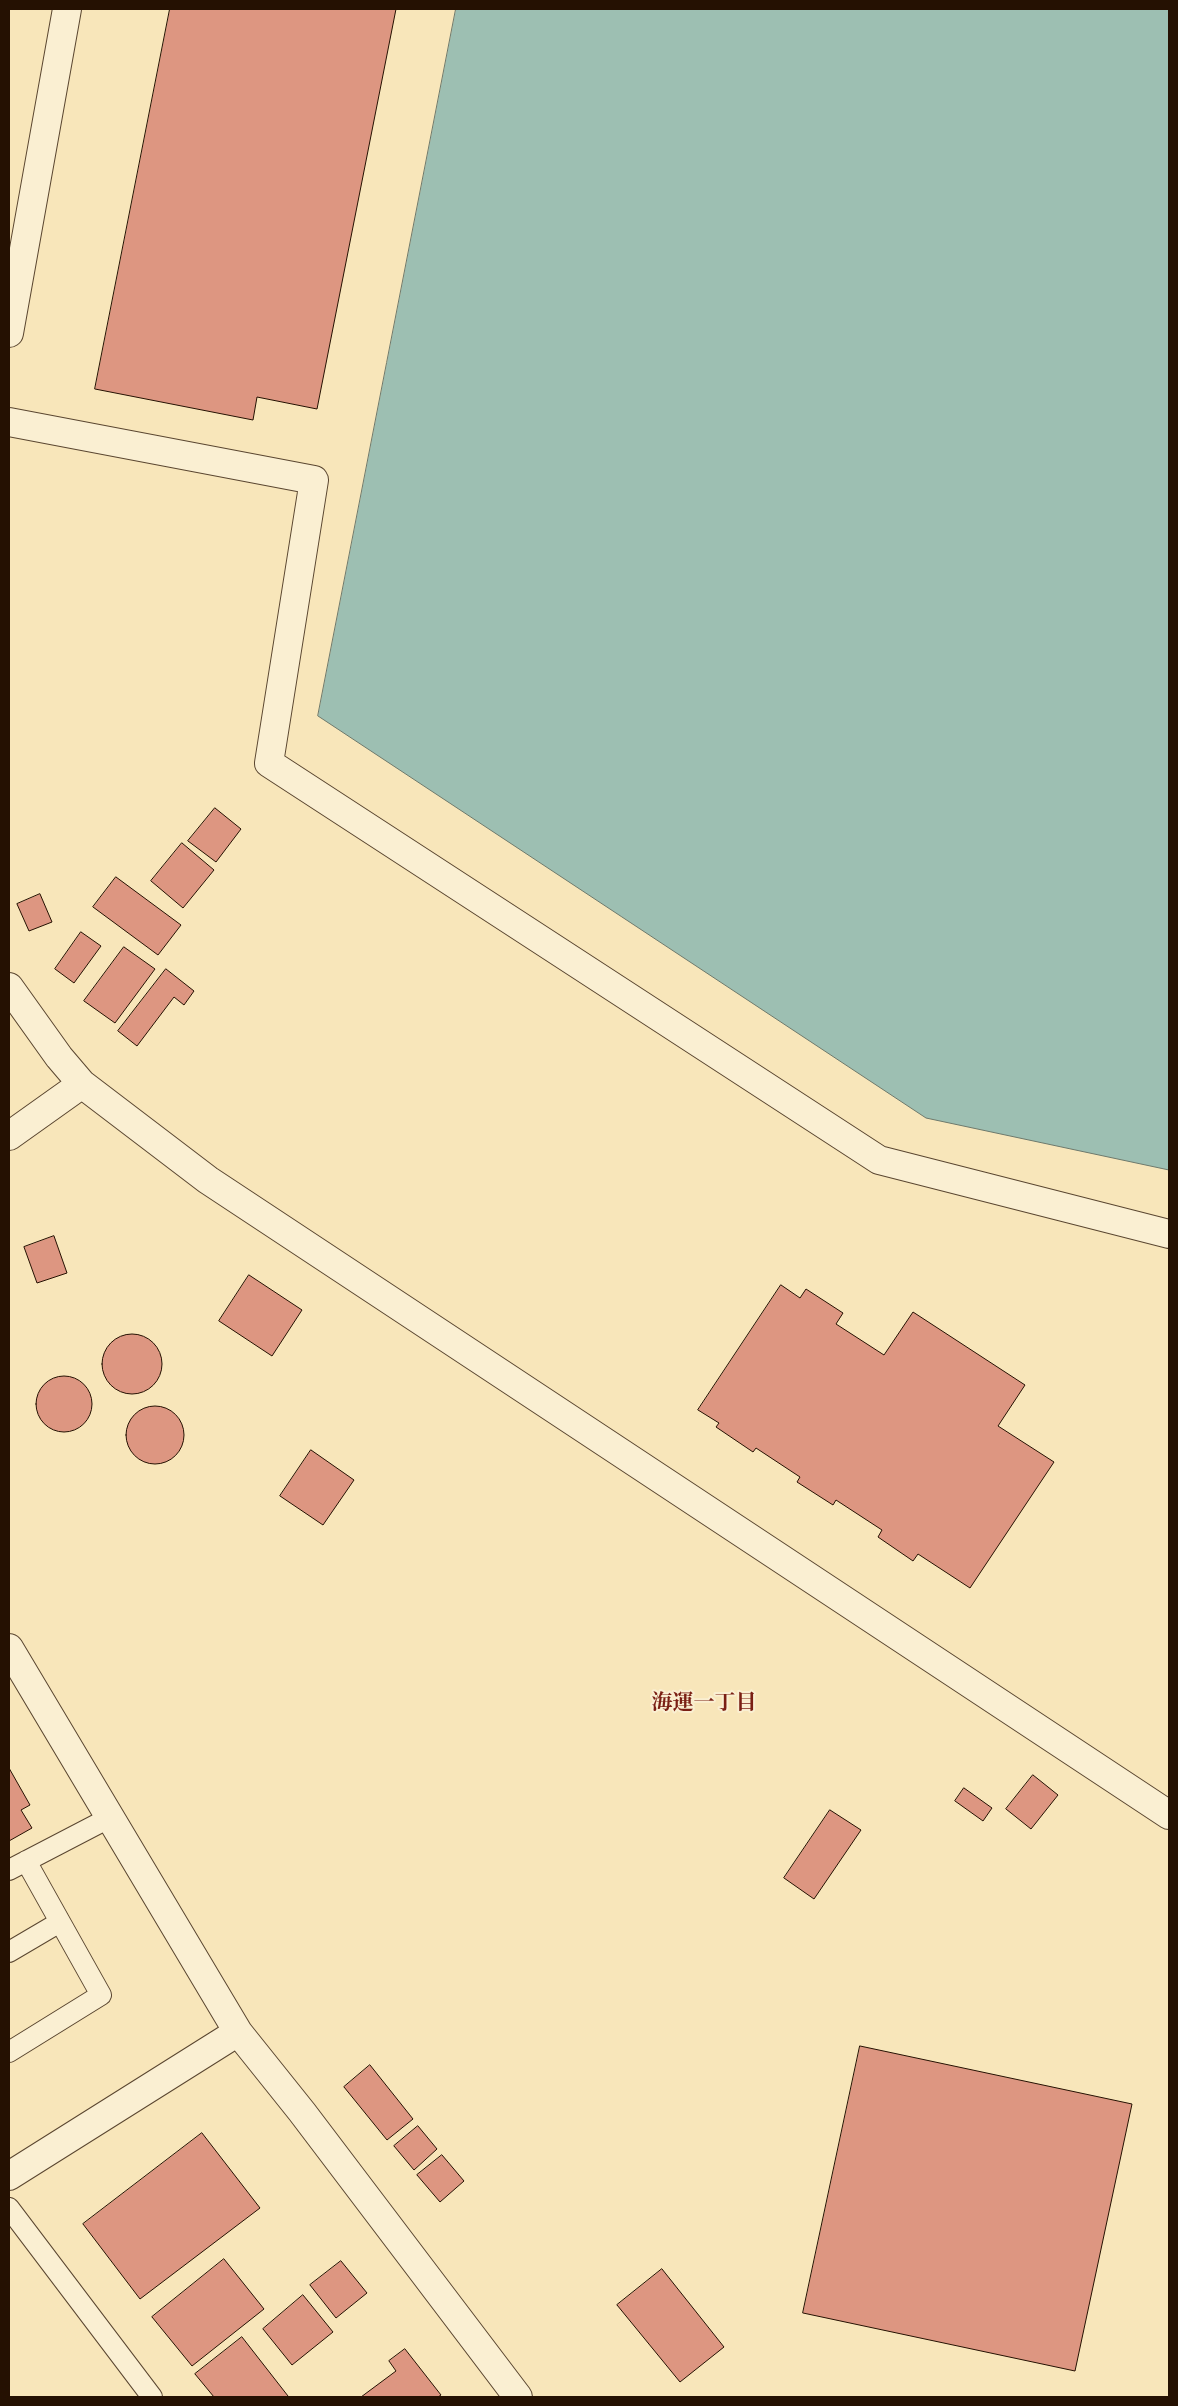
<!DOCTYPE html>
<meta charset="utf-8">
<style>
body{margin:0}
#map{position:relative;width:1178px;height:2406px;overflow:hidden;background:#f8e6ba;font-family:"Sorts Mill Goudy",serif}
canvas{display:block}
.frame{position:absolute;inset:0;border:10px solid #251102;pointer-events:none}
</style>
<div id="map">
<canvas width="1178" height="2406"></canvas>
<div class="frame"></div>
</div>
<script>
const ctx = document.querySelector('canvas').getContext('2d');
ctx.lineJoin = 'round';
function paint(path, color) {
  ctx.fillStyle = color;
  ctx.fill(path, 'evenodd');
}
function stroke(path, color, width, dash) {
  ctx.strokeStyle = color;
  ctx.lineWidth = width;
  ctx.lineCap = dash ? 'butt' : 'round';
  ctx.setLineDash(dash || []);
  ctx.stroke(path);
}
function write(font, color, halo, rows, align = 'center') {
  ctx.font = font + ' "Sorts Mill Goudy","Noto Serif JP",serif';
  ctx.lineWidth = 4;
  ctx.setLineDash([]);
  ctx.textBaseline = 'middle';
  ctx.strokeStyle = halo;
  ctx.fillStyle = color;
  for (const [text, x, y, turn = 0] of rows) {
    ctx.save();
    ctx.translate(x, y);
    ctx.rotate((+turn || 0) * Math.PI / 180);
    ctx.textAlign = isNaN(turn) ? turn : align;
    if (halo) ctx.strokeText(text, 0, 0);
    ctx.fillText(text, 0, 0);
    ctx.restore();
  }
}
const water = new Path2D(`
 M456,9H1169V1170L926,1118L318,716Z`);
const building = new Path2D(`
 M170,9H396L317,409L257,397L253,420L95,389Z
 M215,808L241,829L216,862L188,841Z
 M182,843L214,870L183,908L151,881Z
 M116,877L181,925L158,955L93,907Z
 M40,894L52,922L29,931L17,904Z
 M81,932L101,946L74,983L55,969Z
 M124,947L155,969L115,1023L84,1001Z
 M166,969L194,991L184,1005L174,997L137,1046L118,1031Z
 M54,1236L67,1273L37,1283L24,1247Z
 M249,1275L302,1310L272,1356L219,1321Z
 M781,1285L800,1298L806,1289L843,1313L836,1324L884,1355L913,1312L1025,1385L998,1426L1054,1462L970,1588L918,1554L913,1561L878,1537L882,1530L836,1500L833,1505L797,1482L800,1477L756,1448L753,1452L716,1427L719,1423L698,1410Z
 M102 1364a30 30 0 1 1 60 0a30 30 0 1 1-60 0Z
 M36 1404a28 28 0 1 1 56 0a28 28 0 1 1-56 0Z
 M126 1435a29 29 0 1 1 58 0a29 29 0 1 1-58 0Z
 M311,1450L354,1480L323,1525L280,1496Z
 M9,1768L30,1805L21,1810L32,1828L9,1841Z
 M1033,1775L1058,1795L1031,1829L1006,1809Z
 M964,1788L992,1808L983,1821L955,1801Z
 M830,1810L861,1830L814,1899L784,1878Z
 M860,2046L1132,2104L1075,2371L803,2313Z
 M370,2065L413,2119L387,2140L344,2087Z
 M418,2126L437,2149L414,2170L394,2146Z
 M202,2133L260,2208L140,2299L83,2224Z
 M442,2155L464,2181L440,2202L417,2175Z
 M224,2259L264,2309L192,2366L152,2317Z
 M341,2261L367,2293L336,2318L310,2285Z
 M662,2269L724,2347L680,2382L617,2305Z
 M303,2295L333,2332L292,2365L263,2329Z
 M242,2337L288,2396L287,2397H214L195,2374Z
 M405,2349L441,2395L438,2397H361L396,2371L389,2361Z`);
const service = new Path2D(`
 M9,1870L109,1818
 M9,1952L60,1922
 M9,2052L101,1995L26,1861
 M9,2208L152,2397`);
const minor = new Path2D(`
 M9,333L67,9
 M9,422L314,480L269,763L879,1160L1169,1234`);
const tertiary = new Path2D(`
 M9,987L59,1057L82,1084
 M9,1136L82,1084L208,1180L1169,1815
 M9,1648L238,2032L302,2112L518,2397
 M9,2176L238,2032`);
const neighbourhoodNames = [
 ["海運一丁目",704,1705]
];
paint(water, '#9dbfb2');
stroke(water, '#6d796c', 1);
paint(building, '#dd9681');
stroke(building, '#251102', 1);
stroke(service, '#5a4630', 22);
stroke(minor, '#5a4630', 30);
stroke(tertiary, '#5a4630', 30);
stroke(service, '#faefd2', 20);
stroke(minor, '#faefd2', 28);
stroke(tertiary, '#faefd2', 28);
write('bold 21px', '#7a1f14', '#faefd2', neighbourhoodNames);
</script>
